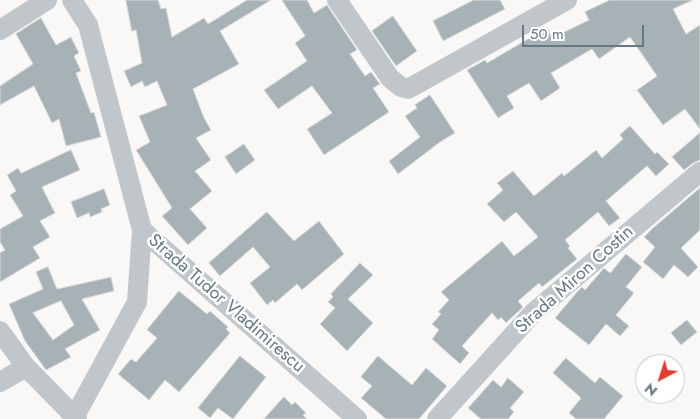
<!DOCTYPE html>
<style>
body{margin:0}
#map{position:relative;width:700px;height:419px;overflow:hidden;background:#f9f8f6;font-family:Jost,sans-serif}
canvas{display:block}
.north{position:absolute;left:635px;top:354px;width:50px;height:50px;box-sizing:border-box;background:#fff;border:1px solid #c1c9cd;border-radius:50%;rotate:220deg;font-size:14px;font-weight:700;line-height:20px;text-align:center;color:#647981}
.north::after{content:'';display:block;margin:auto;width:18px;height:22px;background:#e03c2f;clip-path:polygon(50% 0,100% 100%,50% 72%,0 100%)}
.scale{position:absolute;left:522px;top:25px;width:122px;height:22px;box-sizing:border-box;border:2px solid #647981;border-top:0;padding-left:6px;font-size:15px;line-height:18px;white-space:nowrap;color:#647981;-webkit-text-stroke:4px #fff;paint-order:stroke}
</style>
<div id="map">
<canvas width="700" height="419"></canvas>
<div class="north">N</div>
<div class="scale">50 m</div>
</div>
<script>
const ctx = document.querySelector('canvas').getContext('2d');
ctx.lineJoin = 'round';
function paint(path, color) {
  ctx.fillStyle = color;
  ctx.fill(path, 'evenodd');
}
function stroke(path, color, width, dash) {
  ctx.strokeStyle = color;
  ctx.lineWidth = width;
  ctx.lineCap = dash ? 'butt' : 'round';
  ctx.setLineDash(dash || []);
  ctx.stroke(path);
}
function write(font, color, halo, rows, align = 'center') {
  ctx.font = font + ' Jost,sans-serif';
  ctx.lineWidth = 5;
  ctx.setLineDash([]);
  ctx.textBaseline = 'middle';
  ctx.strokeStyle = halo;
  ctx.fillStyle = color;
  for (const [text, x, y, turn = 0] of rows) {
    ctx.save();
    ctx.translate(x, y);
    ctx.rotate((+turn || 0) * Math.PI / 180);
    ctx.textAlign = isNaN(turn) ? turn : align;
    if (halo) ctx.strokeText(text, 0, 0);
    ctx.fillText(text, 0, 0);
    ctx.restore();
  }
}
const building = new Path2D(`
 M126,0H158L161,9L166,8L172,37L204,18L208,24L247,0H271L220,31L239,64L193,89L204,118L211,130L196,138L211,160L195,171L212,191L190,209L207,228L188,245L162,216L172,208L136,150L150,142L139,116L167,105L157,81L145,87L142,81L131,87L124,71L142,63L136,30L132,31Z
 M282,0H307L314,13L327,5L357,50L350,54L365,76L371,72L380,84L373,88L389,112L324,155L307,129L332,113L312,86L278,109L264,90L307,61L295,43L305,36Z
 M474,0H500L505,9L443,41L433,21Z
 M610,0H693L673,9L686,34L700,25V129L685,109L663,125L637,90L657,76L630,37L599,59L592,49L551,73L560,88L541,101L529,83L507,96L514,108L498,118L467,70L485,60L487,63L540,32L541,33L548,30L552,38L589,20L585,12Z
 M393,16L417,51L396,66L372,31Z
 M41,18L56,45L71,37L79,53L74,56L81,71L76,73L91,113L94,112L101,137L66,146L59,119L52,123L34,86L0,105V86L33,64L16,34Z
 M430,95L455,133L440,142L398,174L389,161L420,137L405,116L417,108L415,105Z
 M630,126L655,154L657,152L669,164L656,176L647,166L606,201L620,218L609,226L598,212L565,240L570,246L568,248L577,259L542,287L539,283L518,301L523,307L506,323L501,317L498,320L492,313L462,346L469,353L460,364L432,339L439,330L432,324L441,314L438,312L449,300L441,292L502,241L514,256L538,237L516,212L504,222L487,204L503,190L497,183L513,171L534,196L562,173L564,176L596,150L602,158L623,139L620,135Z
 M700,133V160L693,163L684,170L672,157Z
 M244,144L255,160L236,174L225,157Z
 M71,150L80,170L42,187L55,213L40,221L50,237L33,247L40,258L0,282V253L5,250L0,242V229L23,216L10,195L16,191L7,175L18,168L21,173Z
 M700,188V230L681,248L698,267L688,277L674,265L663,279L643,262L655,247L644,237L653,228Z
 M104,189L110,205L101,209L102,212L90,217L89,213L77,218L71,202Z
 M267,212L294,241L319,221L344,254L302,290L297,284L275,303L273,300L267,305L250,283L270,267L253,247L220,276L209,263Z
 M626,254L642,267L626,287L634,293L616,315L629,326L620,336L606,324L589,345L555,318L577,292L582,287L585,290L604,268L610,273Z
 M360,263L373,275L348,299L373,323L347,351L320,324L335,308L328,302L333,297L331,294Z
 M48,267L57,289L111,277L114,291L82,299L100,330L65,349L71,357L46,370L25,341L9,304L43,289L36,272ZM61,301L74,325L53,340L33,313Z
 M179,291L207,314L210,311L228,327L226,329L230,333L179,392L165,380L149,400L118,374L131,359L136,362L157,338L147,330Z
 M687,320L697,332L681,345L671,333Z
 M240,356L266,377L233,419L218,408L210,418L198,408Z
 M378,356L412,385L426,368L447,386L419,419H386L361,398L372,386L361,377Z
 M566,358L595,383L600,377L623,396L604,419H576L569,413L581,398L553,373Z
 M508,378L524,392L510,408L514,412L508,419H481L468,408L493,380L501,387Z
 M284,397L292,405L295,402L306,413L303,415L307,419H264Z`);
const minor = new Path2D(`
 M72,0L88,25L142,230L357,419
 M337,0L390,78L401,87L408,89L567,0
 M0,30L47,0
 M0,331L26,367L77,419
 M0,382L26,367
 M75,416L137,302L142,230
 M437,419L533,313L700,172`);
const streetNames = [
 ["Strada Miron Costin",575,280,-42],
 ["Strada Tudor Vladimirescu",226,304,41]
];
paint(building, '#a7b2b6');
stroke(building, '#dbdad9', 1);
stroke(minor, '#c0c6c9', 20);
write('18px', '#647981', '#fff', streetNames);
</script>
